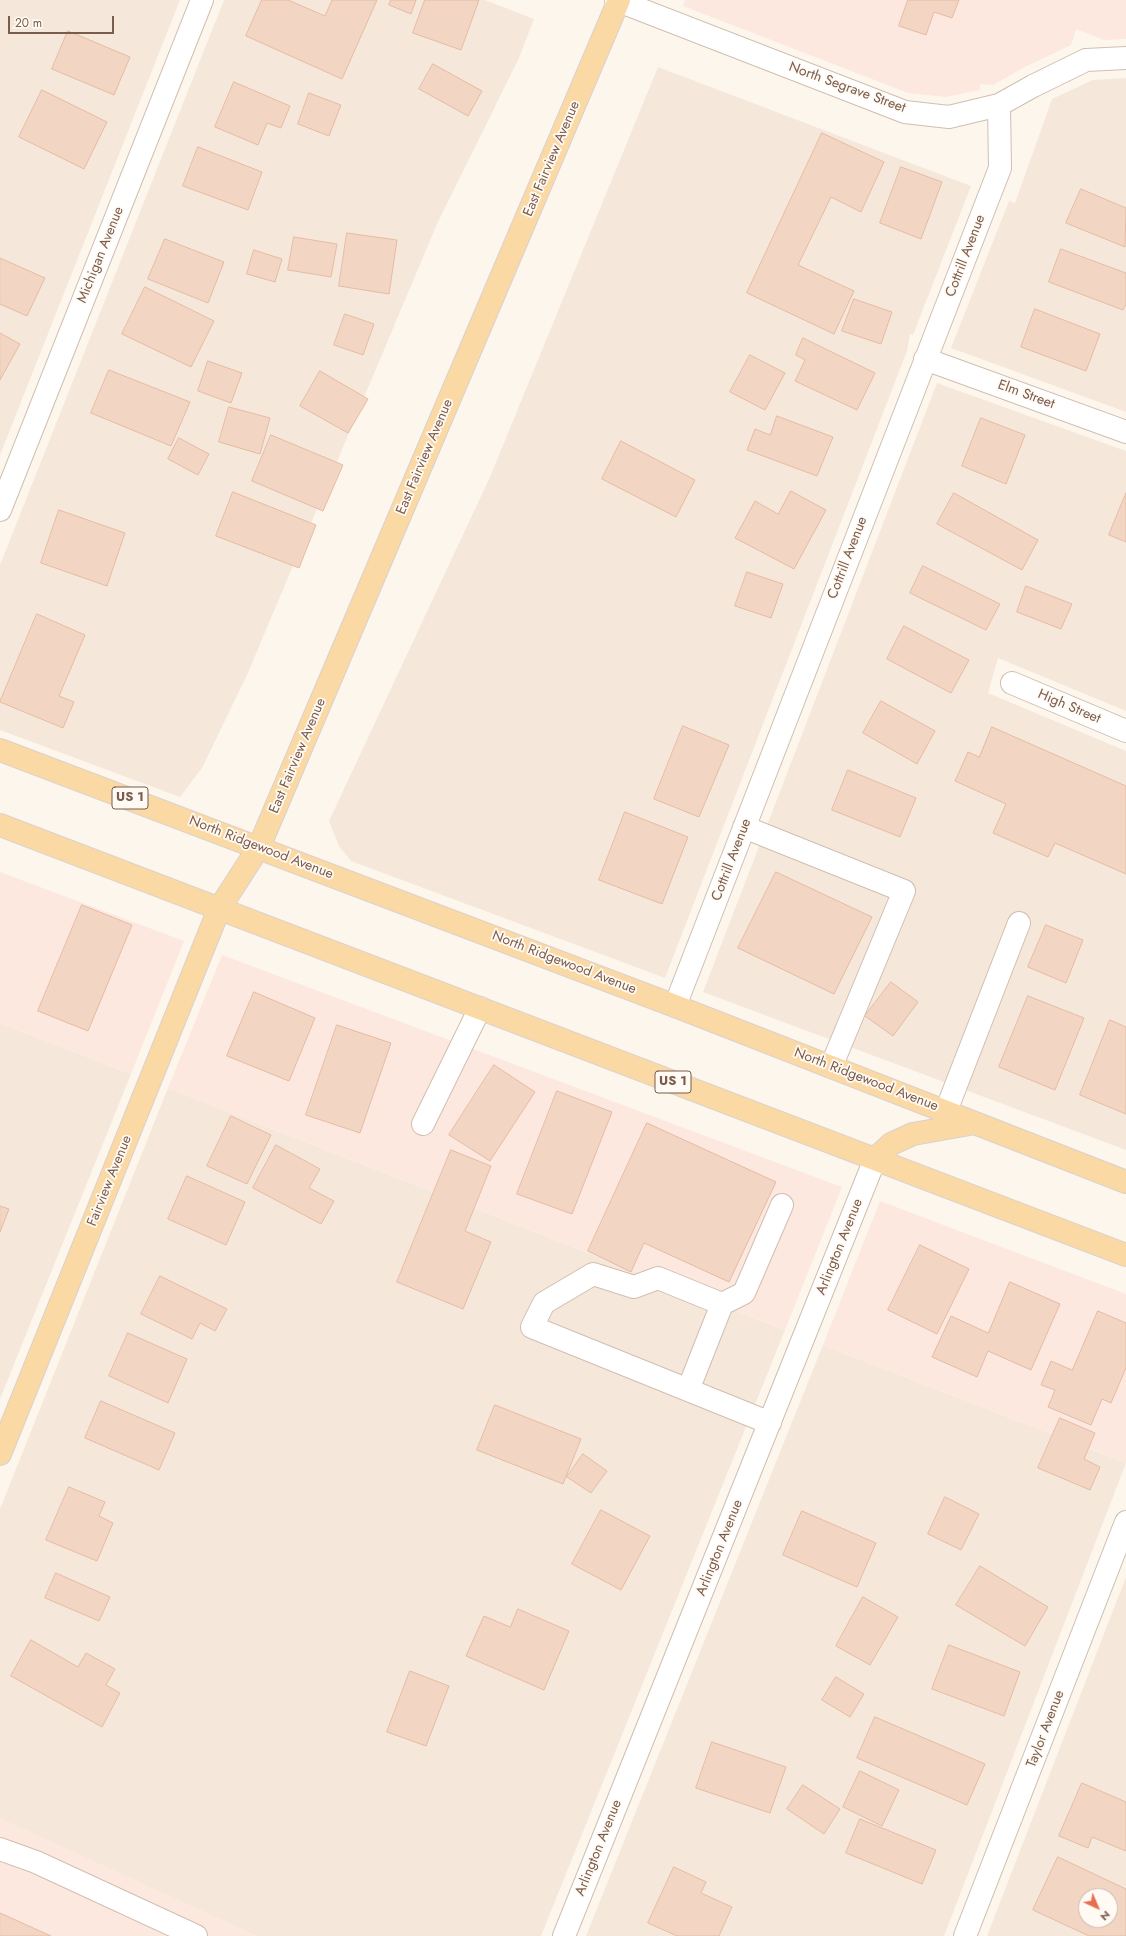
<!DOCTYPE html>
<style>
body{margin:0}
#map{position:relative;width:1126px;height:1936px;overflow:hidden;background:#fdf6ec;font-family:Jost,sans-serif}
canvas{display:block}
.north{position:absolute;left:1078px;top:1888px;width:40px;height:40px;box-sizing:border-box;background:#fffaf3;border:1px solid #cabbb1;border-radius:50%;rotate:136deg;font-size:11px;font-weight:700;line-height:16px;text-align:center;color:#7a5c4d}
.north::after{content:'';display:block;margin:auto;width:14px;height:18px;background:#e76f51;clip-path:polygon(50% 0,100% 100%,50% 72%,0 100%)}
.scale{position:absolute;left:8px;top:16px;width:106px;height:18px;box-sizing:border-box;border:2px solid #7a5c4d;border-top:0;padding-left:5px;font-size:12px;line-height:14px;white-space:nowrap;color:#7a5c4d;-webkit-text-stroke:3px #fffaf3;paint-order:stroke}
</style>
<div id="map">
<canvas width="1126" height="1936"></canvas>
<div class="north">N</div>
<div class="scale">20 m</div>
</div>
<script>
const ctx = document.querySelector('canvas').getContext('2d');
ctx.lineJoin = 'round';
function paint(path, color) {
  ctx.fillStyle = color;
  ctx.fill(path, 'evenodd');
}
function stroke(path, color, width, dash) {
  ctx.strokeStyle = color;
  ctx.lineWidth = width;
  ctx.lineCap = dash ? 'butt' : 'round';
  ctx.setLineDash(dash || []);
  ctx.stroke(path);
}
function write(font, color, halo, rows, align = 'center') {
  ctx.font = font + ' Jost,sans-serif';
  ctx.lineWidth = 3.5;
  ctx.setLineDash([]);
  ctx.textBaseline = 'middle';
  ctx.strokeStyle = halo;
  ctx.fillStyle = color;
  for (const [text, x, y, turn = 0] of rows) {
    ctx.save();
    ctx.translate(x, y);
    ctx.rotate((+turn || 0) * Math.PI / 180);
    ctx.textAlign = isNaN(turn) ? turn : align;
    if (halo) ctx.strokeText(text, 0, 0);
    ctx.fillText(text, 0, 0);
    ctx.restore();
  }
}
const residential = new Path2D(`
 M0,0H180L0,455Z
 M224,0H485L534,19L519,58L437,224L247,675L202,768L180,797L0,730V565Z
 M658,67L971,186L913,335L910,334L907,351L665,978L351,861L339,846L329,821L490,477Z
 M1126,78V412L951,348L1009,201L1015,203L1052,99L1093,80Z
 M937,383L1126,451V711L998,658L988,693L1126,751V1150L703,992Z
 M0,1023L131,1074L0,1399Z
 M168,1088L785,1330L541,1936H256L0,1819V1509Z
 M823,1345L1126,1463L944,1936H586Z
 M1126,1577V1936H987ZM1086,1896H1110V1920H1086Z`);
const commercial = new Path2D(`
 M685,0H1126V39L1104,40L1076,29L1071,45L1023,68L993,85L980,84V90L945,97L908,93L683,6Z
 M0,872L184,941L131,1074L0,1023Z
 M222,955L842,1187L785,1330L168,1088Z
 M880,1201L1126,1294V1463L823,1345Z
 M0,1818L256,1936H0Z`);
const building = new Path2D(`
 M262,0H288L325,16L332,0H377L342,79L246,36Z
 M391,0H416L411,14L389,5Z
 M425,0H479L461,50L413,33Z
 M908,0H959L952,18L934,12L926,35L899,26Z
 M68,31L130,57L114,95L52,69Z
 M433,64L482,91L468,116L419,89Z
 M234,82L290,106L281,128L267,123L258,145L215,127Z
 M42,90L107,122L84,169L19,137Z
 M309,93L341,105L329,136L298,124Z
 M822,133L884,162L861,212L831,197L798,265L854,291L834,334L747,293Z
 M198,147L262,172L248,210L183,186Z
 M901,167L942,182L921,239L880,223Z
 M1081,189L1126,208L1125,247L1066,223Z
 M347,233L397,240L389,294L339,286Z
 M294,237L337,244L331,277L288,270Z
 M165,239L224,262L208,303L148,279Z
 M1061,249L1126,273V304L1123,310L1049,282Z
 M254,250L282,259L275,282L247,274Z
 M0,258L45,278L27,316L0,304Z
 M145,287L214,321L191,367L122,334Z
 M854,299L892,312L881,344L842,331Z
 M1035,309L1100,334L1086,371L1021,347Z
 M345,314L374,324L363,355L334,345Z
 M0,333L20,344L0,380Z
 M803,338L875,373L857,410L795,381L805,360L796,355Z
 M750,355L785,373L765,410L730,392Z
 M208,361L242,373L231,403L198,391Z
 M109,370L190,402L171,446L91,413Z
 M320,371L368,399L348,433L300,406Z
 M229,407L270,418L260,454L219,442Z
 M777,416L833,437L817,476L747,450L755,429L770,435Z
 M981,418L1025,435L1006,484L962,466Z
 M271,435L343,465L323,511L252,481Z
 M179,438L209,454L198,475L168,459Z
 M621,441L695,480L676,517L602,479Z
 M791,491L826,510L794,569L735,538L755,501L778,514Z
 M233,492L316,525L299,568L216,536Z
 M954,493L1038,540L1022,570L937,524Z
 M1126,493V542L1109,535Z
 M59,510L125,533L107,586L41,563Z
 M923,566L1000,604L986,630L910,593Z
 M747,572L783,584L771,618L735,606Z
 M1026,586L1072,604L1061,629L1017,612Z
 M37,614L85,635L59,696L74,702L63,728L0,702Z
 M904,626L969,660L951,693L887,659Z
 M881,701L935,731L917,764L863,733Z
 M683,726L729,745L699,817L654,799Z
 M992,727L1126,786V874L1055,843L1048,857L993,833L1006,804L955,781L968,752L979,757Z
 M848,770L916,798L900,837L832,810Z
 M625,812L688,837L662,904L599,880Z
 M776,872L872,917L834,994L738,948Z
 M82,905L132,925L88,1031L38,1011Z
 M1046,925L1083,940L1066,983L1028,967Z
 M891,982L918,1002L893,1036L865,1016Z
 M254,992L315,1018L289,1081L227,1056Z
 M1028,996L1084,1018L1055,1090L999,1067Z
 M1110,1020L1126,1027V1114L1080,1095Z
 M337,1025L391,1043L360,1133L306,1115Z
 M494,1065L535,1092L490,1161L449,1135Z
 M557,1091L612,1112L572,1214L517,1194Z
 M231,1116L271,1135L247,1184L207,1166Z
 M647,1123L776,1182L729,1282L644,1243L631,1272L588,1251Z
 M276,1145L320,1169L309,1188L334,1201L321,1224L253,1188Z
 M451,1150L491,1166L465,1231L491,1242L463,1309L397,1282Z
 M187,1176L245,1202L226,1245L168,1219Z
 M0,1206L9,1209L0,1232Z
 M920,1245L969,1269L937,1334L888,1310Z
 M160,1276L227,1309L215,1331L200,1323L192,1339L141,1314Z
 M1010,1282L1060,1304L1031,1370L988,1351L977,1377L932,1357L951,1316L988,1333Z
 M1098,1311L1126,1323V1368L1111,1403L1102,1399L1091,1425L1048,1407L1055,1390L1041,1385L1051,1361L1072,1370Z
 M128,1333L187,1359L168,1403L109,1376Z
 M101,1401L175,1433L159,1470L85,1438Z
 M495,1405L581,1439L563,1484L477,1450Z
 M1060,1418L1095,1433L1084,1459L1100,1467L1090,1490L1038,1468Z
 M583,1454L607,1471L591,1493L567,1477Z
 M69,1487L105,1502L99,1516L113,1523L97,1561L46,1540Z
 M945,1497L979,1514L961,1550L928,1534Z
 M601,1510L650,1536L621,1590L572,1564Z
 M802,1511L876,1543L857,1587L783,1555Z
 M980,1566L1048,1607L1025,1646L956,1605Z
 M56,1573L110,1597L99,1621L45,1598Z
 M863,1597L898,1617L870,1665L836,1646Z
 M518,1609L569,1631L544,1690L466,1656L484,1616L510,1627Z
 M31,1640L78,1667L86,1653L115,1669L106,1685L120,1693L102,1727L11,1676Z
 M949,1645L1020,1672L1004,1716L932,1689Z
 M410,1671L449,1686L426,1746L387,1732Z
 M836,1677L864,1694L850,1717L822,1700Z
 M875,1717L985,1764L967,1805L857,1758Z
 M712,1742L786,1767L770,1813L696,1788Z
 M860,1771L899,1790L882,1826L843,1807Z
 M1082,1783L1126,1802V1851L1092,1837L1088,1848L1059,1836Z
 M803,1785L840,1809L824,1834L787,1809Z
 M860,1819L936,1850L922,1884L846,1853Z
 M1058,1857L1126,1889V1936H1089L1033,1910ZM1086,1896H1110V1920H1086Z
 M674,1867L706,1882L701,1893L732,1907L719,1936H677L648,1923Z
 M0,1913L51,1936H0Z`);
const minor = new Path2D(`
 M616,0L905,112L949,117L999,105L1033,86L1086,60L1126,58
 M925,359L1126,432
 M0,510L202,0
 M1012,683L1126,731
 M744,827L904,891L831,1067
 M675,1006L1000,168L999,105
 M946,1111L1019,923
 M423,1124L480,1008
 M722,1304L744,1293L782,1205
 M688,1390L722,1304L658,1278L634,1287L593,1274L544,1303L532,1327L770,1423
 M0,1849L36,1862L196,1936
 M564,1936L875,1159
 M965,1936L1126,1522`);
const major = new Path2D(`
 M0,750L675,1006L1126,1182
 M0,825L1126,1255
 M875,1159L891,1144L913,1134L975,1123
 M0,1454L219,909L259,847L619,0`);
const shields = [
 [130,798,36],
 [673,1082,36]
];
const shieldNames = [
 ["US 1",130,798],
 ["US 1",673,1082]
];
const streetNames = [
 ["North Segrave Street",847,88,20],
 ["East Fairview Avenue",552,159,-67],
 ["Michigan Avenue",101,255,-68],
 ["Cottrill Avenue",966,256,-69],
 ["Elm Street",1026,395,20],
 ["East Fairview Avenue",425,457,-67],
 ["Cottrill Avenue",848,558,-69],
 ["High Street",1069,707,23],
 ["East Fairview Avenue",298,756,-67],
 ["North Ridgewood Avenue",261,848,21],
 ["Cottrill Avenue",732,860,-69],
 ["North Ridgewood Avenue",564,963,21],
 ["North Ridgewood Avenue",866,1080,21],
 ["Fairview Avenue",110,1181,-68],
 ["Arlington Avenue",840,1247,-68],
 ["Arlington Avenue",720,1548,-68],
 ["Taylor Avenue",1046,1729,-69],
 ["Arlington Avenue",599,1848,-68]
];
paint(residential, '#f5e8da');
paint(commercial, '#fde8e0');
paint(building, '#f3d5c3');
stroke(building, '#e6bba3', 1);
stroke(minor, '#d1beb0', 24);
stroke(major, '#dad1cd', 24);
stroke(minor, '#fff', 22);
stroke(major, '#fbd9a5', 22);
for (const [x, y, w] of shields) {
  const box = new Path2D();
  box.roundRect(x - w / 2, y - 11, w, 22, 3);
  ctx.fillStyle = '#fffaf3';
  ctx.fill(box);
  stroke(box, '#7a5c4d', 1);
}
write('bold 13px', '#7a5c4d', null, shieldNames);
write('14px', '#7a5c4d', '#fffaf3', streetNames);
</script>
